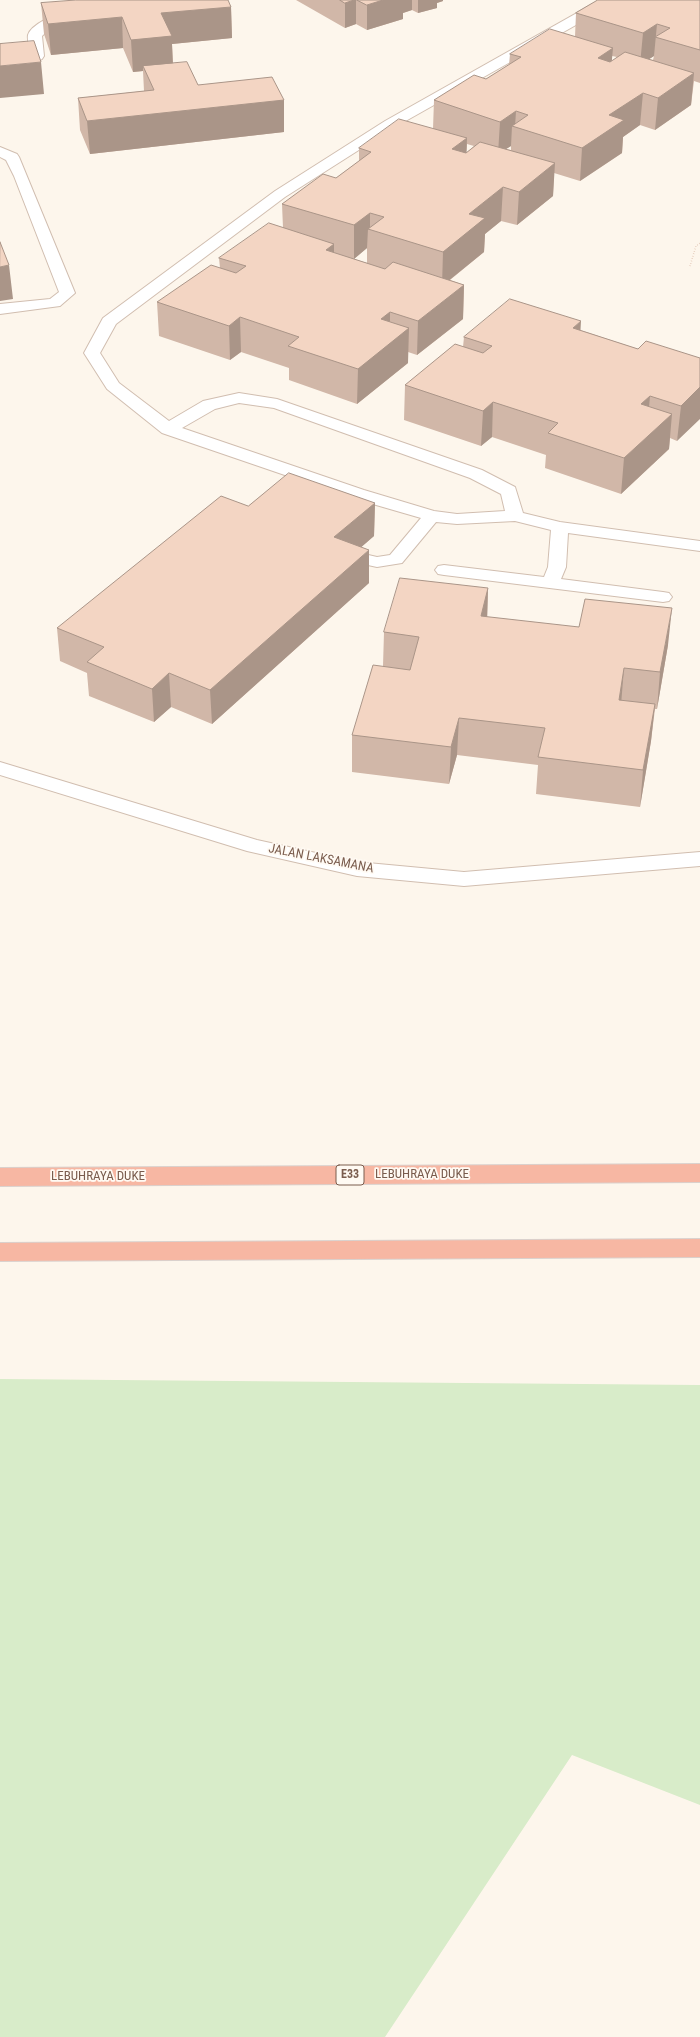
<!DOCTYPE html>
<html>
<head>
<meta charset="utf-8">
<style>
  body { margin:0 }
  canvas { display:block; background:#fdf6ec }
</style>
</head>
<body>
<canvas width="700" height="2037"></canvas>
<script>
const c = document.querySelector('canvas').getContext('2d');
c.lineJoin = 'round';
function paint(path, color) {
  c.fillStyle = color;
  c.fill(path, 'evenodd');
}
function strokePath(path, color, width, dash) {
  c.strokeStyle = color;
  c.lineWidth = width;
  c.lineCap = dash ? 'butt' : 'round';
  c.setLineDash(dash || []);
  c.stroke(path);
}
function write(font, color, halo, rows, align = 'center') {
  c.font = font + ' "Roboto Condensed",sans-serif';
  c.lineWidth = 3.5;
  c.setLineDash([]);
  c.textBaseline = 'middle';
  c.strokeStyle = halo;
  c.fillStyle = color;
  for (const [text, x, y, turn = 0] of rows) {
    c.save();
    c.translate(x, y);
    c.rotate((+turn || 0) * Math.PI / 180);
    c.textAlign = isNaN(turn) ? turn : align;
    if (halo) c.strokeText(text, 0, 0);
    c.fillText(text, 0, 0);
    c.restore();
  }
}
const green = new Path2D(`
  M0,1379L700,1385V1805L572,1755L385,2037H0Z`);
const path = new Path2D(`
  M690,266L696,246L700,243`);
const minor = new Path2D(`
  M600,0H617L615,3L395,127L285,197L116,324L100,353L119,383L169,421L203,401L239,393L277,399L482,470L515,487L523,513L560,522L700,541V551L568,533L566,567L561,579L663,592L669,593L672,597L669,601L663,602L444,575L438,574L435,570L438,566L444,565L544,577L548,567L551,530L515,521L457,524L436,522L402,563L377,567L345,560L342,556L345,552L351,551L377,557L390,555L421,518L352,498L162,433L107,389L84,353L103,318L275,191L385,121ZM239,403L274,408L470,478L501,494L505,511L457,514L434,511L364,490L182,428L215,409Z
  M68,10L73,11L75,14L73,17L54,25L42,36L44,56L42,59L23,71L0,74V66L14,64L30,54C30,49 27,40 28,35C31,24 58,13 68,10Z
  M0,147L17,154L19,157L75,293L60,306L0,314V304L50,299L59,292L14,176L6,160L0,157Z
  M0,762L257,840L357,862L464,872L700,852V866L464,886L357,876L247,851L0,775Z`);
const highway = new Path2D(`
  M700,1164V1182L0,1186V1168Z
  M700,1239V1257L0,1261V1243Z`);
const wall = new Path2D(`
  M296,0H443V1L437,3V8L418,13L412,10L403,13V19L367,30L356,24L345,28Z
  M700,0V83L694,81L691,105L655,130L640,125L623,137L622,153L580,181L554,173L553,196L517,225L501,221L485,234L484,252L450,280L464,285L463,319L417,355L408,352V363L357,404L289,380V368L241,352L230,360L159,336L157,302L220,268L219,258L283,228L282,204L336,178L359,161V148L433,129L434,100L486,79L509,65L510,54L575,37L576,13ZM612,56L617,57L612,61ZM654,56L653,60L649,59ZM467,144L474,146L466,153ZM511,146V150L506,149ZM367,248V263L354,259Z
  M41,3L231,7L232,38L172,44L173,63L198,85L284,100V132L90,154L80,130L78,98L144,91L143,71L133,72L123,48L51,55L44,34Z
  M580,330L638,349L700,358L677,441L670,438L669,449L621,494L545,468L546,455L492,437L481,446L404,420L405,385L463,347L464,337Z
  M375,503L374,536L361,547L369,583L212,724L171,707L154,722L89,696L87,673L60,661L57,628L248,506Z
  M488,588L487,617L668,645L657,709H655L651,741L640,807L536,794L538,765L457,755L449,784L352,772V735L383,666L384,632Z`);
const shadedWall = new Path2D(`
  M354,0H356V24L345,28V3Z
  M383,0H412V10L403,13V19L367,30V5Z
  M418,0H443V1L437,3V8L418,13Z
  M231,7L232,38L172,44L173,68L143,66V71L133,72L131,40L161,13Z
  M122,17L123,48L51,55L48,24Z
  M657,24L654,56L640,65L643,33Z
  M613,48L610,80L598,58Z
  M41,62L44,94L0,98V66Z
  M694,73L691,105L655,130L658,98Z
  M643,93L640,125L623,137L622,153L580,181L582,148L609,115Z
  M284,100V132L90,154L87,121Z
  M516,111L515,127L512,126L511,146L498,154L500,122Z
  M467,138L466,171L452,149Z
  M555,163L553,196L517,225L519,192Z
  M503,187L501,221L485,234L484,252L442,286L443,252L469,214Z
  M370,213V230L368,229L367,248L354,259V225Z
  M334,244V278L326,250Z
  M9,265L13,299L0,301V267Z
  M464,285L463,319L417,355L418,321Z
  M390,312V343L409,328L408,363L357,404L358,369L381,319Z
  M240,317L241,352L230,360L229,326Z
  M581,321L579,356L573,328Z
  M700,387V419L677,441L681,406Z
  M650,396L647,431L641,404Z
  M493,402L492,437L481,446L483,411Z
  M672,414L669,449L621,494L624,458Z
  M375,503L374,536L334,571V537Z
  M369,550V583L212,724L210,690Z
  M488,588L487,624L481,616Z
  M672,608L668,645L657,709L660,672Z
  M624,668L621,705L619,700Z
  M169,673L171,707L154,722L152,689Z
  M655,704L651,741L640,807L643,770Z
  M459,718L457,755L449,784L451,747Z`);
const building = new Path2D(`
  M76,0H228L231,7L161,13L172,36L131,40L122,17L48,24L41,3Z
  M340,0H354L345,3Z
  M357,0H383L367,5Z
  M598,0H700V50L655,37L670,28L657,24L643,33L576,13Z
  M550,29L613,48L598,58L610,62L625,52L694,73L658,98L643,93L609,115L624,120L582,148L512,126L528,115L516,111L500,122L434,100L474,75L486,79L521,57L510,54Z
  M34,41L41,62L0,66V44Z
  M187,62L198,85L272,77L284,100L87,121L78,98L154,90L143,66Z
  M399,119L467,138L452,149L466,153L480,142L555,163L519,192L503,187L469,214L485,218L443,252L368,229L384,217L370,213L354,225L282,204L323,174L336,178L371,152L359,148Z
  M269,223L334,244L326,250L385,269L393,262L464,285L418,321L390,312L381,319L409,328L358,369L288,346L299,337L240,317L229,326L157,302L211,265L236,273L246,266L219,258Z
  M0,242L9,265L0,267Z
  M510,299L581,321L573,328L638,349L646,341L700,358V387L681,406L650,396L641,404L672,414L624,458L548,433L558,423L493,402L483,411L405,385L455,344L483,353L492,346L464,337Z
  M289,473L375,503L334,537L369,550L210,690L169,673L152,689L87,662L104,647L57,628L221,496L248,506Z
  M400,578L488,588L481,616L579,627L585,599L672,608L660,672L624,668L619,700L655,704L643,770L538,757L545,728L459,718L451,747L352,735L373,665L410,670L419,637L384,632Z`);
const shields = [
  [350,1175,28]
];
const shieldNames = [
  ["E33",350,1175]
];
const streetNames = [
  ["JALAN LAKSAMANA",321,859,11],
  ["LEBUHRAYA DUKE",422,1175],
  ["LEBUHRAYA DUKE",98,1177]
];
paint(green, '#d8ecc9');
strokePath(minor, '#d1beb0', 2);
strokePath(highway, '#dad1cd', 2);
strokePath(path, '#d9b8a5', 1.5, [0.5, 2]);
paint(minor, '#fff');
paint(highway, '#f7b7a3');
paint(wall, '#d1b7a8');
paint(shadedWall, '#aa9588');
paint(building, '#f3d5c3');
strokePath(building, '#aa9588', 1);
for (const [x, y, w] of shields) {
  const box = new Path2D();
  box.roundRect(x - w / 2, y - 10, w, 20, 3);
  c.fillStyle = '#fffaf3';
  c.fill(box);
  strokePath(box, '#7a5c4d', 1);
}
write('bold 12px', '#7a5c4d', null, shieldNames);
write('13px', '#7a5c4d', '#fffaf3', streetNames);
</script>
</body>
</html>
